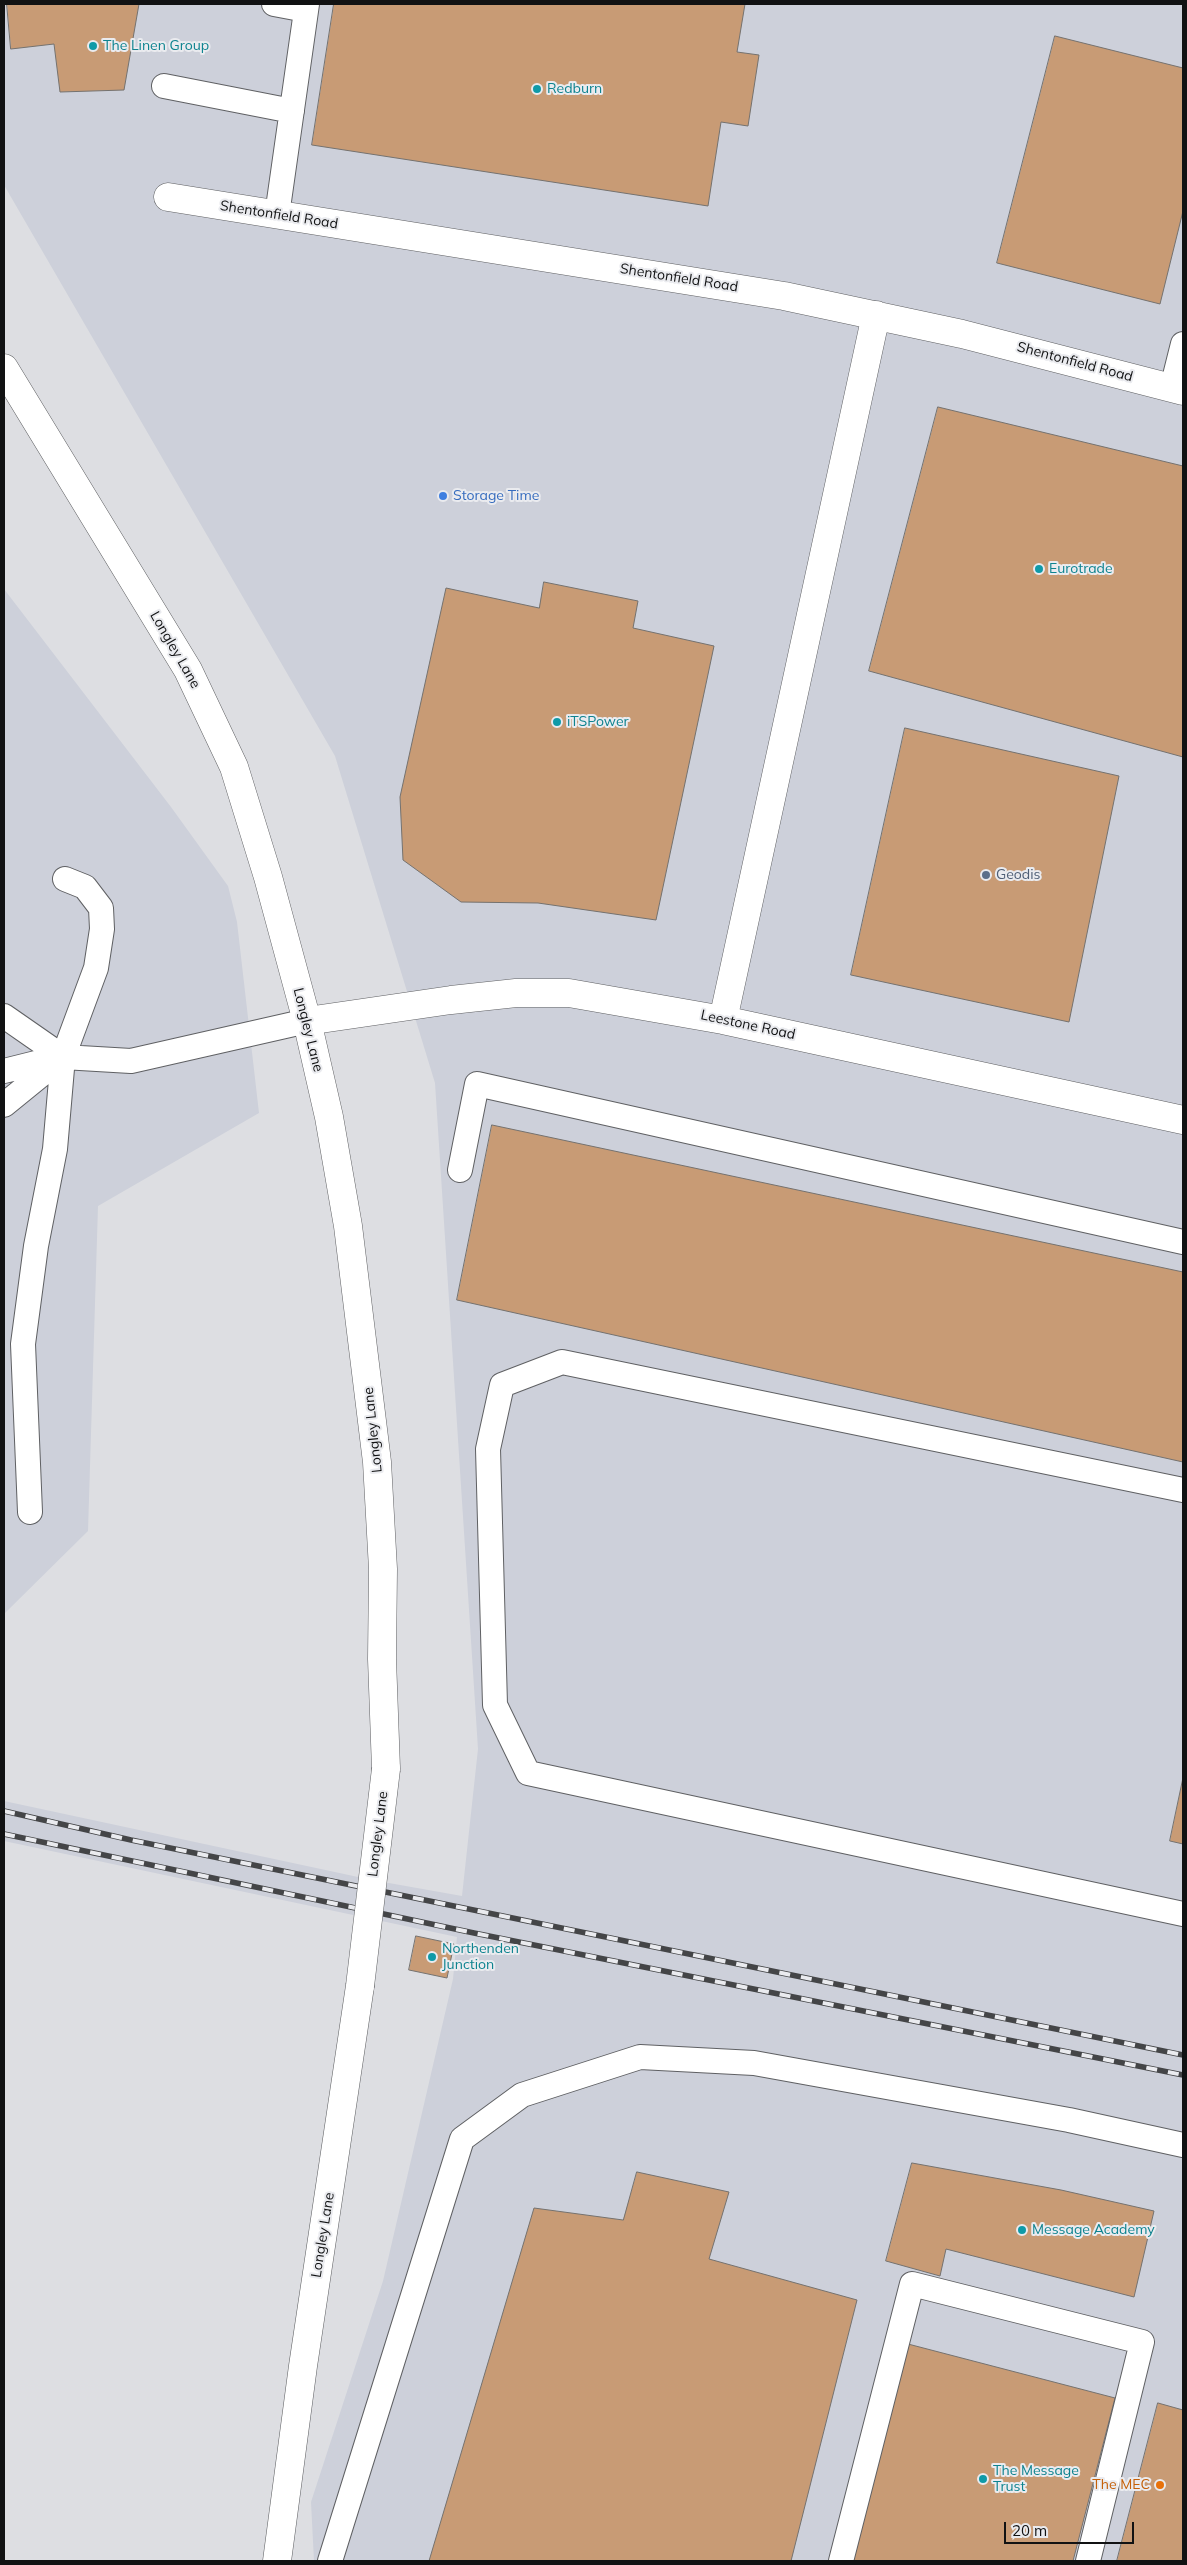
<!DOCTYPE html>
<html>
<head>
<meta charset="utf-8">
<style>
  body { margin:0 }
  #map { position:relative; width:1187px; height:2565px; overflow:hidden; background:#dddee2; font-family:Mulish,sans-serif }
  canvas { display:block }
  .frame { position:absolute; inset:0; border:5px solid #111213; pointer-events:none }
  .scale { position:absolute; left:1004px; top:2522px; width:130px; height:22px; box-sizing:border-box; border:2px solid #111213; border-top:0; padding-left:6px; font-size:15px; line-height:18px; white-space:nowrap; color:#111213; -webkit-text-stroke:4px #eaebef; paint-order:stroke }
</style>
</head>
<body>
<div id="map">
<canvas width="1187" height="2565"></canvas>
<div class="frame"></div>
<div class="scale">20 m</div>
</div>
<script>
const c = document.querySelector('canvas').getContext('2d');
c.lineJoin = 'round';
function paint(path, color) {
  c.fillStyle = color;
  c.fill(path, 'evenodd');
}
function strokePath(path, color, width, dash) {
  c.strokeStyle = color;
  c.lineWidth = width;
  c.lineCap = dash ? 'butt' : 'round';
  c.setLineDash(dash || []);
  c.stroke(path);
}
function write(font, color, halo, rows, align = 'center') {
  c.font = font + ' Mulish,sans-serif';
  c.lineWidth = 4;
  c.setLineDash([]);
  c.textBaseline = 'middle';
  c.strokeStyle = halo;
  c.fillStyle = color;
  for (const [text, x, y, turn = 0] of rows) {
    c.save();
    c.translate(x, y);
    c.rotate((+turn || 0) * Math.PI / 180);
    c.textAlign = isNaN(turn) ? turn : align;
    if (halo) c.strokeText(text, 0, 0);
    c.fillText(text, 0, 0);
    c.restore();
  }
}
const built = new Path2D(`
  M4,4H1183V2561H314L311,2502L383,2281L453,1979L457,1937L4,1841V1801L372,1880L462,1896L478,1749L435,1083L335,756L4,185Z
  M4,589L171,807L228,886L237,922L259,1113L98,1206L88,1531L4,1614Z`);
const building = new Path2D(`
  M7,4H139L124,90L60,92L54,44L11,49Z
  M334,4H745L737,52L759,55L748,126L721,122L708,206L312,145Z
  M1055,36L1183,68V211L1160,304L997,263Z
  M938,407L1183,466V757L869,671Z
  M544,582L638,601L633,628L714,646L656,920L538,903L461,902L403,860L400,797L446,588L539,608Z
  M905,728L1119,776L1069,1022L851,975Z
  M492,1125L1183,1272V1462L457,1300Z
  M1183,1778V1844L1170,1841Z
  M416,1936L454,1944L447,1978L409,1970Z
  M912,2163L1061,2190L1154,2211L1134,2297L946,2249L940,2276L886,2261Z
  M637,2172L729,2192L709,2259L857,2300L791,2561H429L534,2208L623,2220Z
  M908,2344L1115,2398L1073,2561H851Z
  M1158,2403L1183,2410V2561H1117Z`);
const service = new Path2D(`
  M274,4L306,10
  M164,86L292,111
  M277,215L307,4
  M1172,388L1183,344
  M4,1016L63,1057L131,1061L307,1021
  M4,1071L56,1058
  M4,1105L63,1057
  M460,1170L477,1084L1183,1242
  M1183,1490L562,1362L502,1385L488,1449L495,1705L528,1773L1183,1914
  M30,1512L23,1344L36,1246L55,1149L63,1057L96,968L102,929L101,908L85,887L65,879
  M330,2561L462,2139L522,2095L640,2057L754,2063L1069,2120L1183,2145
  M841,2561L912,2284L1142,2342L1088,2561`);
const minor = new Path2D(`
  M168,197L784,296L962,334L1183,391
  M723,1020L876,315
  M307,1021L451,1000L516,993H569L723,1020L1183,1120`);
const secondary = new Path2D(`
  M4,368L188,670L234,767L268,877L307,1021L329,1117L348,1226L377,1462L383,1569L382,1659L386,1769
  M277,2561L303,2366L360,1986`);
const rail = new Path2D(`
  M4,1811L131,1840L1183,2055
  M4,1834L474,1933L1183,2075`);
const secondaryBridge = new Path2D(`
  M360,1986L386,1769`);
const markers = [
  [93,46,5,"#0f9aa8"],
  [537,89,5,"#0f9aa8"],
  [443,496,5,"#3f7fe0"],
  [1039,569,5,"#0f9aa8"],
  [557,722,5,"#0f9aa8"],
  [986,875,5,"#5c6f8a"],
  [432,1957,5,"#0f9aa8"],
  [1022,2230,5,"#0f9aa8"],
  [983,2479,5,"#0f9aa8"],
  [1160,2485,5,"#e8710a"]
];
const cultureNames = [
  ["The Linen Group",103,46],
  ["Redburn",547,89],
  ["Eurotrade",1049,569],
  ["iTSPower",567,722],
  ["Northenden",442,1949],
  ["Junction",442,1965],
  ["Message Academy",1032,2230],
  ["The Message",993,2471],
  ["Trust",993,2487]
];
const streetNames = [
  ["Shentonfield Road",279,215,9],
  ["Shentonfield Road",679,278,9],
  ["Shentonfield Road",1075,362,15],
  ["Longley Lane",175,650,60],
  ["Leestone Road",748,1025,12],
  ["Longley Lane",308,1030,76],
  ["Longley Lane",373,1430,-96],
  ["Longley Lane",378,1834,-83],
  ["Longley Lane",323,2235,-81]
];
const shopNames = [
  ["Storage Time",453,496]
];
const serviceNames = [
  ["Geodis",996,875]
];
const foodNames = [
  ["The MEC",1150,2485]
];
paint(built, '#cdd0da');
paint(building, '#c89b75');
strokePath(building, '#75726f', 1);
strokePath(service, '#5f6063', 26);
strokePath(minor, '#5f6063', 29);
strokePath(secondary, '#5f6063', 29);
strokePath(service, '#fff', 24);
strokePath(minor, '#fff', 28);
strokePath(secondary, '#fff', 28);
strokePath(rail, '#444547', 5.5);
strokePath(rail, '#eaebef', 4, [11]);
strokePath(secondaryBridge, '#5f6063', 29, []);
strokePath(secondaryBridge, '#fff', 28);
for (const [x, y, r, color] of markers) {
  const dot = new Path2D();
  dot.arc(x, y, r, 0, 2 * Math.PI);
  c.fillStyle = color;
  c.fill(dot);
  strokePath(dot, '#eaebef', 2);
}
write('14px', '#0d838f', '#eaebef', cultureNames, 'left');
write('14px', '#111213', '#eaebef', streetNames);
write('14px', '#366cbe', '#eaebef', shopNames, 'left');
write('14px', '#4e5e75', '#eaebef', serviceNames, 'left');
write('14px', '#c56008', '#eaebef', foodNames, 'right');
</script>
</body>
</html>
